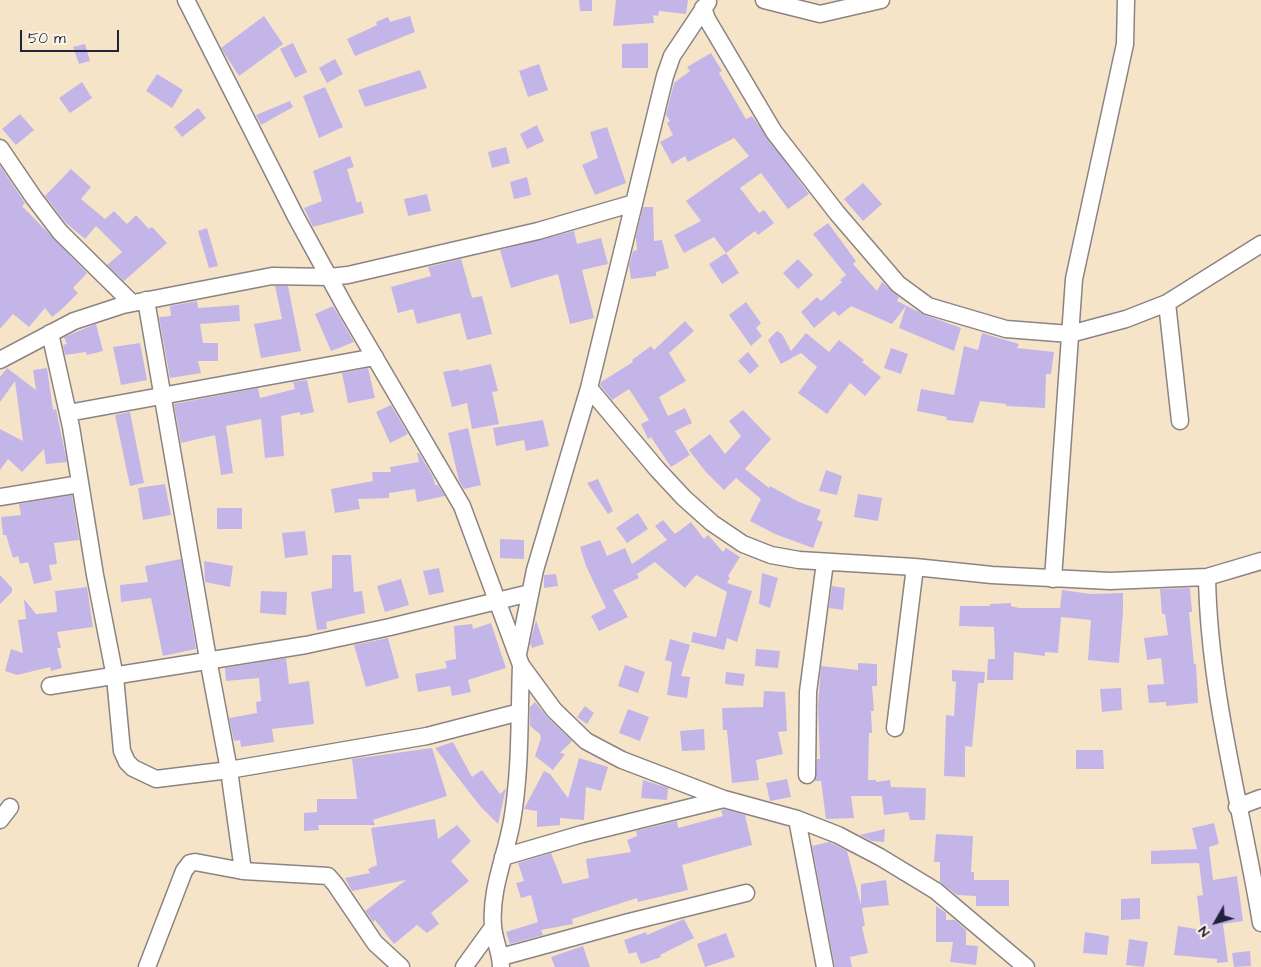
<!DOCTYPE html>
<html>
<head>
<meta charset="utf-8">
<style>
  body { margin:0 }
  #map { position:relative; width:1261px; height:967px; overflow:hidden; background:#f6e4c9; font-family:"Architects Daughter",sans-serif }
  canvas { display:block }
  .north { position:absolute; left:1191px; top:897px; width:50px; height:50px; -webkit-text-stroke:4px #fcf5e5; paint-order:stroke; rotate:232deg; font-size:14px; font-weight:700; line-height:20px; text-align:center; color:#22223b }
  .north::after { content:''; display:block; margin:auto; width:18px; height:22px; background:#22223b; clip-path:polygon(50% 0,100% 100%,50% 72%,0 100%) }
  .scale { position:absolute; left:20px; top:30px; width:99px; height:22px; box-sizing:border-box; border:2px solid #22223b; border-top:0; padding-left:6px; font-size:15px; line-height:18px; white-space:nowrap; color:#22223b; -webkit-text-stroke:4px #fcf5e5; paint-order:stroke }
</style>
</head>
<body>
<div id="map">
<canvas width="1261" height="967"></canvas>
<div class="north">N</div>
<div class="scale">50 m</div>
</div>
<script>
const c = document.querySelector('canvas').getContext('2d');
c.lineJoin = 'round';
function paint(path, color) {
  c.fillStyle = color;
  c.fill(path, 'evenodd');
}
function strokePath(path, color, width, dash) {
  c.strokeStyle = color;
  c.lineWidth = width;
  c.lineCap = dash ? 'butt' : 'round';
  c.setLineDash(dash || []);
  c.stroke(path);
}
const building = new Path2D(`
  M579,0H592V11H580Z
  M616,0H688L686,14L659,11L658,16L653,15L654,23L613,26Z
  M264,16L283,44L239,76L221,48Z
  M410,16L415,32L355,56L347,39L377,25L376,22L388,17L390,22Z
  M293,43L307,72L295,78L280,49Z
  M648,43V68H622V44Z
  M85,44L90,61L79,64L73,47Z
  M711,53L722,71L719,73L746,119L752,116L809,194L788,209L761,173L740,188L759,213L764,210L774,223L758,235L755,231L726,253L714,237L684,253L674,235L701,221L686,201L749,156L734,138L688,162L685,156L672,164L660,142L673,135L667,123L670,121L666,115L674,83L690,71L687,67Z
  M335,59L343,74L327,83L319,68Z
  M539,64L548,90L528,97L519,71Z
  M420,70L427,88L365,107L358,90Z
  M157,74L183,90L172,108L146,91Z
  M82,82L92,98L70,113L59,98Z
  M325,87L343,127L319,138L303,96Z
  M290,101L293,107L261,125L256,115Z
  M198,108L206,118L182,137L174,127Z
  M20,114L34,130L16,145L2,129Z
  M537,125L544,141L527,149L520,134Z
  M607,127L626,183L595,195L582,165L598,158L590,132Z
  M506,147L510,163L492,168L488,152Z
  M350,156L354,167L347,169L357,203L361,201L364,213L313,227L304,208L322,201L313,171Z
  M0,166L25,203L22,206L87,273L73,288L78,293L62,309L52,317L45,308L29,327L13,314L0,329Z
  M71,169L91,187L81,199L105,219L114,211L127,224L136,215L149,229L152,227L167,243L124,281L107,265L122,252L96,226L85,239L66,223L45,196Z
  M527,177L531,195L514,199L510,182Z
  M863,183L882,204L863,221L844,199Z
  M427,194L431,211L408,216L404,199Z
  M643,207H653L654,241L662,240L669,268L656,272V276L631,279L629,266L633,251L637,250L636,237Z
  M828,223L856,261L853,264L877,291L882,282L899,297L897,301L925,315L961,328L954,351L899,328L906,306L892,324L851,306L839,316L834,311L814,328L801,312L817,297L821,301L842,282L840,280L846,275L813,234Z
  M207,228L218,266L209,268L198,231Z
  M574,231L577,244L601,238L608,264L582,270L594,318L570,324L558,274L511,288L500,250Z
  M726,253L739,273L722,284L709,264Z
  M461,259L472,298L482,296L492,334L467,340L460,313L417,324L413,309L398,313L391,287L431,276L428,267Z
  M798,259L813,275L798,289L783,273Z
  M275,286H288L301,351L261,358L254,324L282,319Z
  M197,301L198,308L239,305L240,321L200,324L203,343H218V361H198L201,373L170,378L159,317L171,316L170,306Z
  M746,302L761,323L756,328L762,336L751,346L729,315Z
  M333,306L354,342L331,351L315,314Z
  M685,321L694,331L669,353L686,381L659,397L668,416L685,408L692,423L675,431L690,455L671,467L651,437L648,439L641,424L649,420L629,389L612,400L600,385L601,382L633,362L632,360L651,346L654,350Z
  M96,324L103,351L87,355L86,352L65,355L63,345L67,344L64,337Z
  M777,331L782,334L791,351L806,333L829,352L839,340L864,360L862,362L881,377L865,396L850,383L827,414L798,393L817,367L801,353L781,364L768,340Z
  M982,333L1019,344L1017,348L1054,352L1051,374H1046L1045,408L1006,406V404L980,401L973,423L946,420L947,417L917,411L921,389L954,395L964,346L978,350Z
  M140,343L147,380L121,385L113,347Z
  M891,348L908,354L901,374L884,368Z
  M748,352L759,366L750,374L738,361Z
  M491,364L498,391L492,392L499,424L472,429L467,403L452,407L443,372L459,369V371Z
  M7,368L36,390L33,370L47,368L53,410L56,409L67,462L46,464L44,449L22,472L8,459L0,470V429L23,441L15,381L0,402V377Z
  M368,368L375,398L348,403L342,373Z
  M307,380L314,412L300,415V412L281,416L284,456L265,458L261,419L226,426L233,473L221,475L215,435L181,443L174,404L258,388L260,398L295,389L293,382Z
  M391,405L408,434L390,443L376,412Z
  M743,410L771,439L745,469L769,488L770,486L799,502L821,510L817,520L823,522L813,548L775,534L750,521L761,499L736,478L724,490L705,471L689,450L710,434L725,454L741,436L729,421Z
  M130,412L144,483L130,486L115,415Z
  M543,420L549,446L526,451L524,440L496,446L493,428Z
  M468,428L481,485L464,489L459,481L448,433Z
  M417,453H419L433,477L435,485H438L445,496L417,502L415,489L389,493V498L358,499L360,509L335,513L331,489L373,481L372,472H391L390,467L419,462Z
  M826,470L842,476L837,495L819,491Z
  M598,479L613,511L608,514L587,483Z
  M165,484L171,515L143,520L138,488Z
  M858,494L882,498L878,521L854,517Z
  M72,495L79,540L54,543L57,564L49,565L52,580L34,584L28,562L20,564L18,556L13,558L6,535H3L1,517L21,515L19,504Z
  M217,508H242V529H217Z
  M638,513L648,529L627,543L616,528Z
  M663,520L675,534L691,522L704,539L708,535L723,552L726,548L740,557L728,576L730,578L727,583L752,591L737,642L727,638L724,650L691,642L693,632L716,637L727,592L696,575L685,588L655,562L637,574L639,578L613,590L628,617L599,631L591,616L606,608L586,566L580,547L600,540L607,556L625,548L632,564L667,540L655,526Z
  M305,531L308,555L285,558L282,533Z
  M500,539L524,540V559L500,558Z
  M332,555H351L354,592L362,591L365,613L326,622L327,629L317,630L311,592L332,588Z
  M181,559L196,649L163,656L151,598L121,602L120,585L148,582L145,566Z
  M204,561L233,566L230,587L205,582Z
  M439,568L444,592L429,595L423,571Z
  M762,573L778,578L770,608L759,604Z
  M556,574L558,586L544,588V575Z
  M0,575L12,588V592L0,604Z
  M401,579L409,605L385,612L377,586Z
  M832,586L845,588L843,610L829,608Z
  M87,587L93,627L57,632L61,648H57L62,668L51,671L50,667L17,675L5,671L11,649L23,653L18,620L26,619L24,599L36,614L57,612L55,591Z
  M1190,588L1192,612H1189L1194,664H1196L1198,703L1166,706V702L1149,703L1147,685L1164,684L1161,658L1147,660L1144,638L1168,635L1165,614H1162L1160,589Z
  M1062,590L1091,594L1123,593V612L1119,663L1088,660L1091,620L1061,617L1058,653L1045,652V656L1014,652L1013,680H987L988,659H995L994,627L959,626L960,606H990V604L1011,603V606L1019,608H1060Z
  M261,591L287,592L286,615L260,613Z
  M536,620L544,644L532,648L530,643Z
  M491,623L506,668L468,680L471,692L452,696L450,686L418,692L415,674L447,668L445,661L456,659L454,626L472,624L473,629Z
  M388,638L399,678L366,687L354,645Z
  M670,639L690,645L681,676L690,677L687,698L667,695L672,662L665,660Z
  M756,649L780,651L778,668L755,666Z
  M286,658L289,684L309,681L314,724L272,729L274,742L241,747L240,740L234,741L229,718L257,713L256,702L261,701L259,678L226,681L225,668Z
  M858,663L877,664V686H872L874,711H871L872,733H869L868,780H876V782L890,780L891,787L926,788L925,820H910L908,812L884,815L882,796H851L854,818L826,819L821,781H815L817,759H820L818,705L821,666L858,670Z
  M625,665L645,672L638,693L618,686Z
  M952,670L985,672L984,683H978L972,747L965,746V777L944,776L946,715L954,716L956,682L952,681Z
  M726,672L745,674L743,686L725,684Z
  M1121,688L1122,710L1102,712L1100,689Z
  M764,691L785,692L787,731L778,732L783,754L756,760L759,780L732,783L727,730H723L722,708L763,707Z
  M535,702L547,717L572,741L560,753L565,754L553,770L535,756L541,738L540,734L530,726V707Z
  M585,706L594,713L587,724L577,717Z
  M628,709L649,717L640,741L619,733Z
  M704,729L705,750L682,751L680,731Z
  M453,742L472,777L482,770L500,794L506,788L498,824L480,806L435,748Z
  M432,748L447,796L373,820L375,825H318L319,830L304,831V813L317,812V799H357L352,759Z
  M1076,750H1103L1104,769H1076Z
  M579,758L608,767L601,791L586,787L584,820L560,818V825L537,827V811L524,809L544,771L550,774L568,798Z
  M787,779L791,797L770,801L766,783Z
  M643,780L668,788L667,800L641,798Z
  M724,809L745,815L752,845L682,865L688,890L638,902L637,898L572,919L573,924L541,930L543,935L510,944L506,932L538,922L531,895L521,898L516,883L524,881L518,863L551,853L563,884L589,878L586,859L631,852L627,840L637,836L636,831L677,821L678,828L723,816L721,811Z
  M435,819L438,839L457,825L471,841L451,861L469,881L431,913L439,924L427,933L417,925L394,944L375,920L373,922L365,911L406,880L352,891L345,878L370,873L368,869L377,865L371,828Z
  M1214,823L1219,844L1209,847L1213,880L1237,876L1243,921L1223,924L1228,962L1217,963V959L1174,955L1178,926L1201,930L1197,896L1203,895L1199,863L1151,864V851L1197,849L1192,828Z
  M885,829L884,842L872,841L860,835Z
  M936,834L973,836L971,872H974V880H1009V906H976V896L957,895L940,882V862H934Z
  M829,842L847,851L861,905V884L886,880L889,905L862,908L865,926L862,927L868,953L850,957L852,967H835L812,846Z
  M1140,898V919L1121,920V899Z
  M936,906L946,913V920H955L966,930V945L978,946L976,965L950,962L953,942H936Z
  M684,919L694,938L660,955L661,957L641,964L636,952L629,954L624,940L646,932L647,935Z
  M1085,932L1109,936L1107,955L1083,953Z
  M726,933L735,957L705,967L697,944Z
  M1129,939L1148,942L1144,967L1126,965Z
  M583,946L590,967H555L551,957Z
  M1250,951L1251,966L1234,967L1232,953Z`);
const minor = new Path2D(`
  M186,0L296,217L347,310L462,506L521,665L554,710L586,741L622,760L724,799L797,819L838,835L880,857L936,891L1026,967
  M764,0L820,14L881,0
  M703,8L707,19L774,132L837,213L898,284L928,306L1006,329L1070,334L1126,319L1167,303L1261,244
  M0,148L34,198L60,232L132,303
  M146,300L208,659L229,770L243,871
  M1167,303L1180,421
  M50,333L71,427L95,575L115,677L122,751L127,762L133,768L156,779L229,770L427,736L520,712
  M0,360L74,321L123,305L272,276L329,277L348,275L538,231L634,203
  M589,388L657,469L684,498L712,523L743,544L771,555L799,560L915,567L992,575L1110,581L1207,577L1261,561
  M68,413L375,357
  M0,497L80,484
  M1207,577C1209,694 1242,808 1261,923
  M1053,579L1074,279L1125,44L1126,0
  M518,654L535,570L589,388L665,76L672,56L708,2
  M50,686L306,645L390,627L530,593
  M895,728L915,567
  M807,775L808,692L825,562
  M1237,807L1261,798
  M797,819L825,967
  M0,820L10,807
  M503,857L582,834L724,799
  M501,957L629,922L746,893
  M147,967L184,871L190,863L195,862L243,871L328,876L335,884L375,943L401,967
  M464,967L493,927
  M501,967C501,953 494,940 493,926C490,889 506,856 512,821C521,769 519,717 521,665`);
paint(building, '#c4b5e9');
strokePath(minor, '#8c8382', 19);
strokePath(minor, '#fff', 16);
</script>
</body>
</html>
